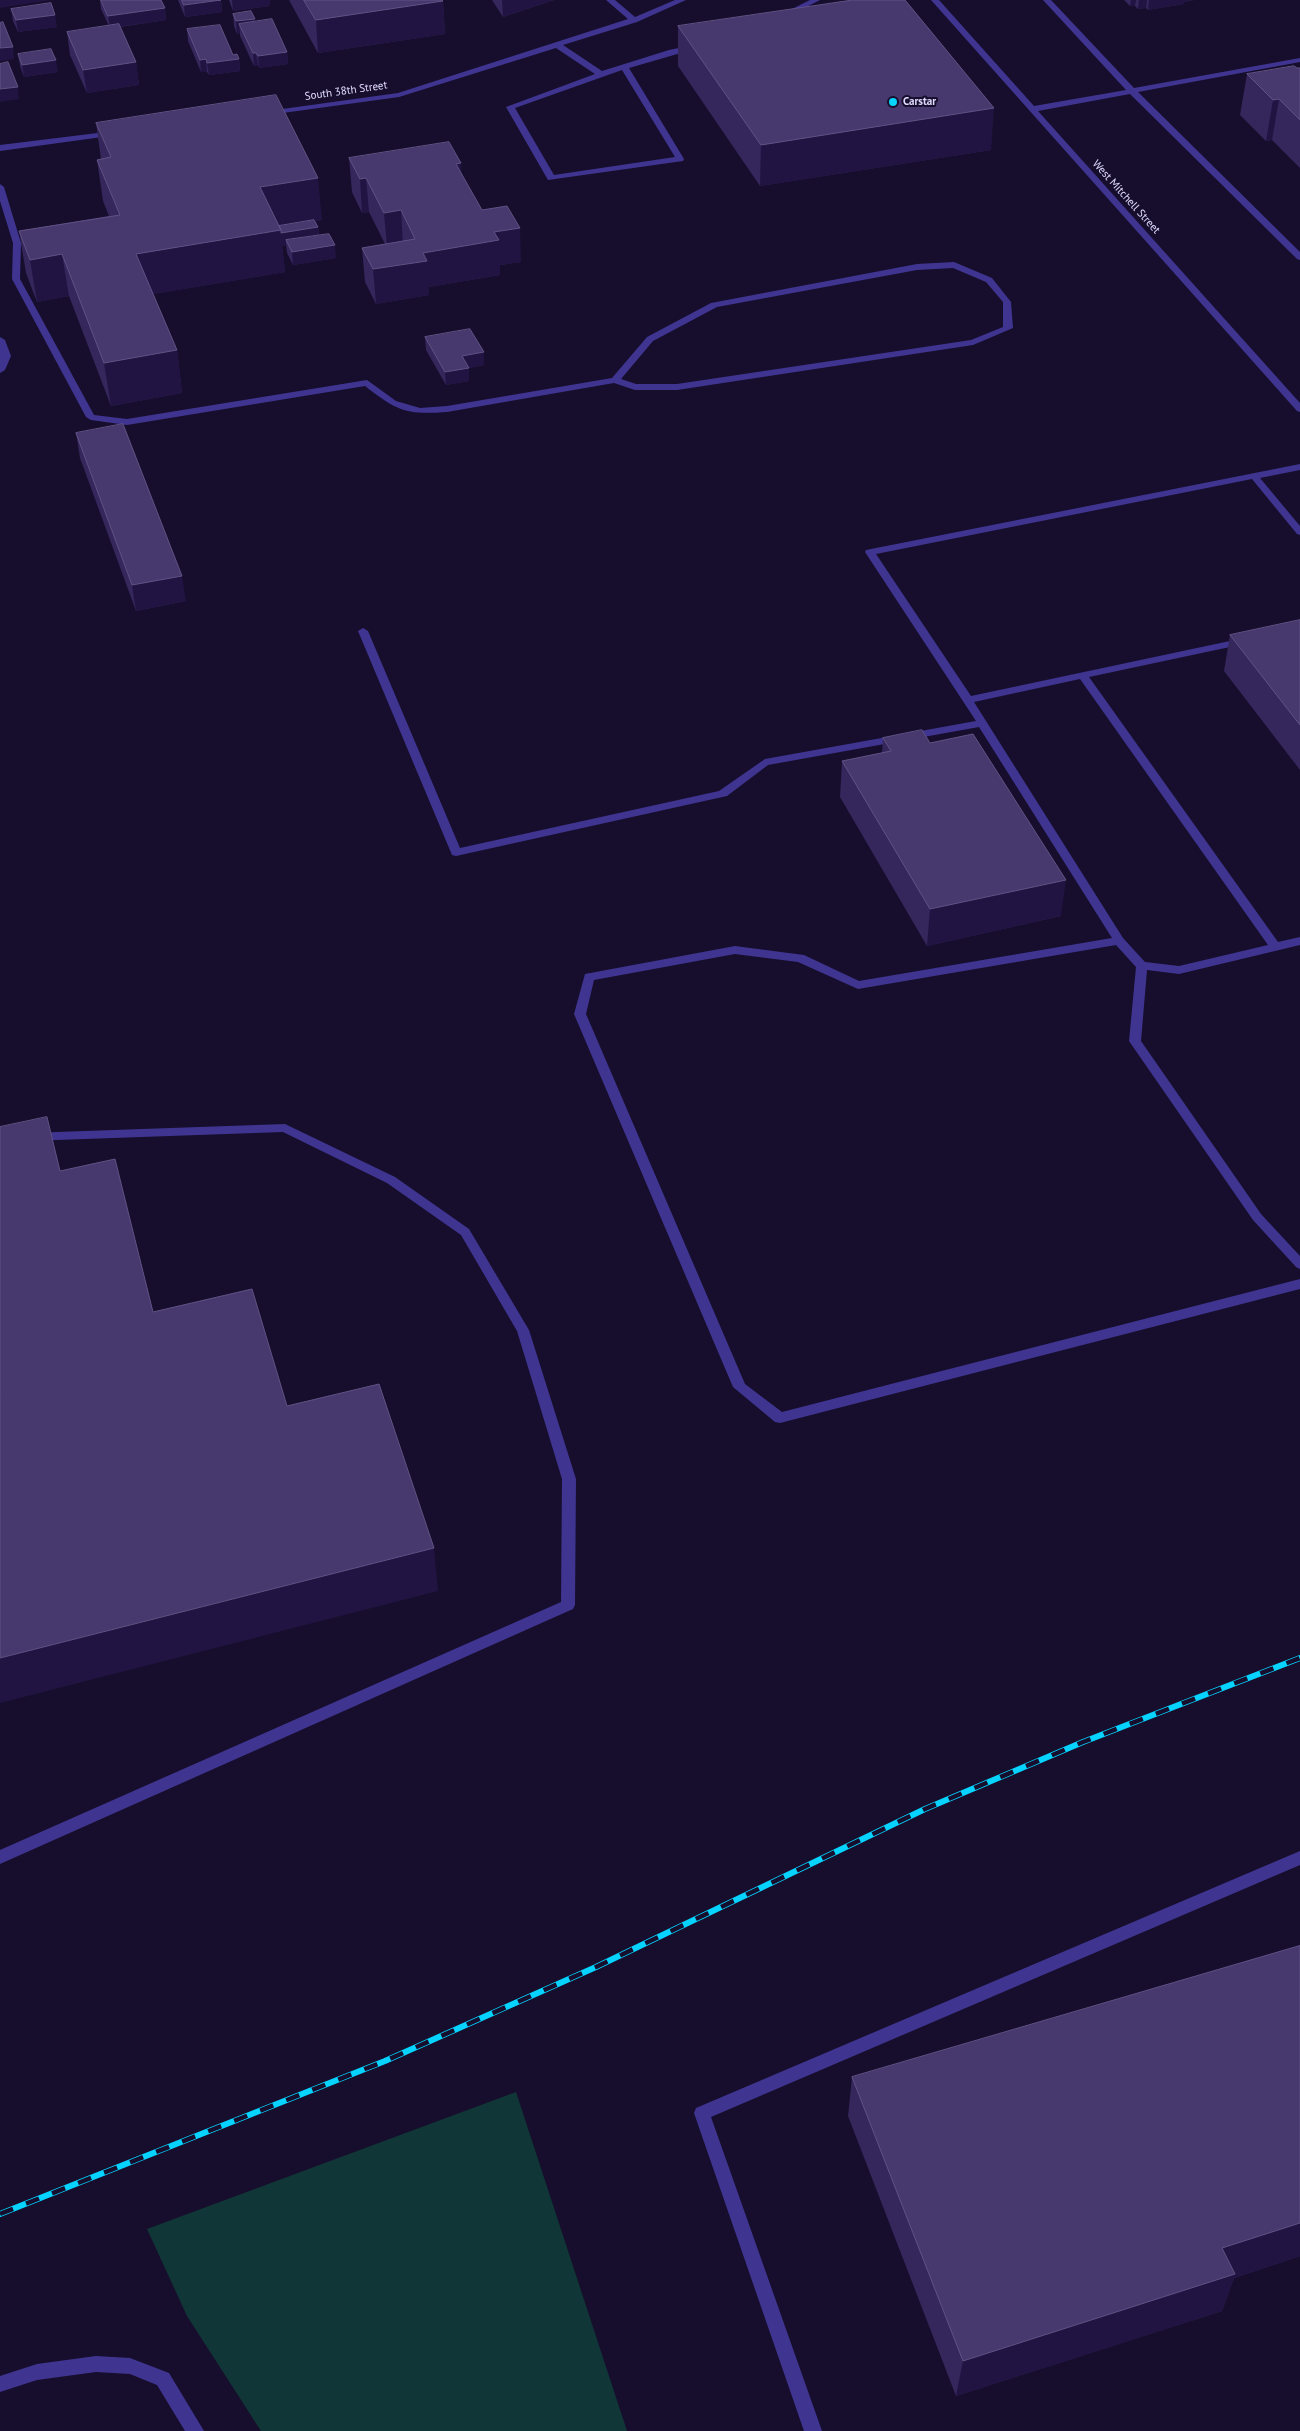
<!DOCTYPE html>
<html>
<head>
<meta charset="utf-8">
<style>
  body { margin:0 }
  canvas { display:block; background:#160e2c }
</style>
</head>
<body>
<canvas width="1300" height="2431"></canvas>
<script>
const c = document.querySelector('canvas').getContext('2d');
c.lineJoin = 'round';
function paint(path, color) {
  c.fillStyle = color;
  c.fill(path, 'evenodd');
}
function strokePath(path, color, width, dash) {
  c.strokeStyle = color;
  c.lineWidth = width;
  c.lineCap = dash ? 'butt' : 'round';
  c.setLineDash(dash || []);
  c.stroke(path);
}
function write(font, color, halo, rows, align = 'center') {
  c.font = font + ' "PT Sans",sans-serif';
  c.lineWidth = 4;
  c.setLineDash([]);
  c.textBaseline = 'middle';
  c.strokeStyle = halo;
  c.fillStyle = color;
  for (const [text, x, y, turn = 0] of rows) {
    c.save();
    c.translate(x, y);
    c.rotate((+turn || 0) * Math.PI / 180);
    c.textAlign = isNaN(turn) ? turn : align;
    if (halo) c.strokeText(text, 0, 0);
    c.fillText(text, 0, 0);
    c.restore();
  }
}
const green = new Path2D(`
  M516,2092L627,2431H261L187,2316L147,2229Z`);
const minor = new Path2D(`
  M606,0H615L635,17L675,0H686L637,22L563,45L602,71L669,50L698,44V48L629,68L684,159L683,161L548,180L506,107L595,74L556,48L399,97L268,115L264,113L268,111L398,93L628,19ZM622,70L675,157L554,175L515,108Z
  M810,0H820L787,17L780,15Z
  M931,0H939L1034,106L1126,90L1043,0H1051L1134,88L1300,58V62L1138,92L1300,252V260L1297,259L1130,94L1038,111L1300,403V412L1297,411Z
  M114,131H117V135L0,151V145Z
  M0,184L4,187L21,243L20,279L94,415L127,419L367,380L396,401L420,408L447,406L612,378L647,337L711,303L917,264L954,262L992,278L1011,302L1013,328L973,345L677,390H635L614,383L447,412C406,415 397,411 365,386L127,425L91,420L86,417L12,279L13,243L0,201ZM953,268L986,282L1003,302V327L971,340L677,384H636L621,379L653,341L717,307L917,270Z
  M0,337L5,340L11,356L5,370L0,373Z
  M1300,464V470L1260,478L1300,526V535L1297,534L1252,479L876,554L971,696L1244,638L1249,641L1244,644L1089,677L1278,942L1300,937V945L1179,974L1147,970L1141,1041L1261,1214L1300,1256V1269L1296,1267L1253,1220L1129,1041L1136,967L1116,945L858,989L798,962L735,954L594,980L586,1014L745,1384L782,1412L1300,1279V1289L780,1423L775,1422L733,1387L574,1014L585,974L735,946L804,955L859,981L1112,938L979,727L768,765L727,796L456,856L452,855L358,631L363,628L368,631L460,848L719,791L765,759L976,721L865,552L866,550ZM1080,679L1268,945L1179,966L1145,962L1123,938L974,702Z
  M285,1124L395,1177L469,1229L529,1330L576,1479L575,1605L573,1609L0,1864V1850L561,1602L562,1479L517,1331L461,1235L387,1183L283,1132L0,1142V1134Z
  M1300,1851V1865L711,2117L822,2431H804L694,2113L696,2108Z
  M96,2356L130,2358L169,2373L204,2431H185L157,2385L130,2374L96,2372L37,2380L0,2392V2376L37,2364Z`);
const rail = new Path2D(`
  M0,2214L385,2061L596,1967L925,1809L1083,1742L1300,1658`);
const wall = new Path2D(`
  M100,0H161L165,8L166,20L120,27L136,62L139,85L87,93L70,55L67,32L109,26L101,9Z
  M178,0H221L222,12L185,17Z
  M229,0H270V6L233,11Z
  M289,0H442L443,1L445,34L318,53Z
  M492,0H554L503,17Z
  M1124,0H1194L1184,2V4L1148,10L1146,8L1138,9L1135,6H1130Z
  M11,9L57,27L18,32L13,21Z
  M233,14L255,22L287,52L288,64L259,68L258,65L254,66L240,36V33L237,34L234,26Z
  M678,26L991,150L760,186L678,66Z
  M187,29L239,59L240,71L209,75L207,72H201L188,41Z
  M18,54L58,72L24,77L20,66Z
  M1297,68H1300V168L1272,140L1266,141L1240,115L1247,74Z
  M96,123L322,220L315,221L318,227L319,235L336,258L293,265L287,253L286,245L282,246L285,272L153,294L177,350L182,393L111,406L69,296L37,302L26,273L19,231L109,216L103,201L97,160L101,159Z
  M349,158L461,163V174L482,210L521,262L500,265V275L429,287V295L376,304L365,282L362,248L385,244L369,212L362,213L352,192Z
  M425,337L484,352V365L469,368V381L446,385L426,350Z
  M76,433L186,601L136,611L80,458Z
  M1300,620V770L1224,671L1230,635Z
  M883,738L930,743L1061,916L927,946L840,797L842,761L882,753Z
  M1300,1945V2256L1234,2278L1222,2311L956,2396L848,2116L852,2077Z`);
const shadedWall = new Path2D(`
  M0,0H51L0,8Z
  M221,0L222,12L185,17L184,5Z
  M232,0H270V6L233,11Z
  M502,0H554L503,17Z
  M1131,0H1136L1135,6H1130Z
  M1139,0H1147L1146,8L1138,9Z
  M1149,0H1194L1184,2V4L1148,10Z
  M443,1L445,34L318,53L316,20Z
  M165,8L166,20L110,28L108,16Z
  M55,15L57,27L18,32L16,20Z
  M255,19L256,31L239,24L240,33L237,34L236,21Z
  M13,47L14,59L0,61V48Z
  M287,52L288,64L259,68L258,56Z
  M253,53H256L258,65L254,66Z
  M206,59L207,72H201L200,60Z
  M239,59L240,71L209,75L207,63Z
  M56,60L58,72L24,77L22,65Z
  M136,62L139,85L87,93L83,70Z
  M18,87L19,99L0,102V89Z
  M1279,99L1272,140L1266,141L1273,100Z
  M994,108L991,150L760,186L761,145Z
  M461,163L462,197L456,164Z
  M318,178L322,220L264,229L260,187Z
  M366,178L369,212L362,213L360,179Z
  M401,210L403,245L387,247L384,213Z
  M318,227L319,240H286V245L282,246L285,272L142,296L136,254L281,230Z
  M520,228L521,262L500,265V275L429,287V295L376,304L373,269L423,253L494,232Z
  M335,245L336,258L293,265L292,252Z
  M62,254L69,296L37,302L30,260Z
  M177,350L182,393L111,406L104,363Z
  M484,352V365L463,369L462,356Z
  M469,368V381L446,385L445,372Z
  M182,576L186,601L136,611L132,585Z
  M1066,880L1061,916L927,946L930,909Z
  M434,1548L438,1591L0,1703V1658Z
  M1300,2223V2256L1234,2278L1222,2311L956,2396L963,2361L1222,2248Z`);
const building = new Path2D(`
  M101,0H161L165,8L108,16Z
  M182,0H221L184,5Z
  M304,0H442L443,1L316,20Z
  M853,0H905L994,108L761,145L678,26Z
  M51,3L55,15L16,20L11,9Z
  M251,11L255,19L236,21L233,14Z
  M272,19L287,52L258,56L256,53H253L239,24Z
  M3,22L13,47L0,48V23Z
  M119,24L136,62L83,70L67,32Z
  M220,25L233,55L237,54L239,59L207,63L206,59L200,60L187,29Z
  M51,49L56,60L22,65L18,54Z
  M8,62L18,87L0,89V64Z
  M1294,66L1297,68H1300V120L1279,99L1273,100L1247,74Z
  M276,95L318,178L260,187L281,230L136,254L177,350L104,363L62,254L30,260L19,231L120,215L97,160L111,157L96,123Z
  M449,142L461,163L456,164L482,210L507,206L520,228L494,232L499,240L423,253L427,261L373,269L362,248L415,239L401,210L384,213L366,178L360,179L349,158Z
  M314,220L318,227L281,233V230L279,226Z
  M329,234L335,245L292,252L286,240Z
  M470,329L484,352L462,356L469,368L445,372L425,337Z
  M123,424L182,576L132,585L76,433Z
  M1300,620V725L1230,635Z
  M922,730L930,743L973,734L1066,880L930,909L842,761L891,751L883,738Z
  M47,1117L60,1171L115,1159L153,1312L252,1289L287,1406L379,1384L434,1548L0,1658V1127Z
  M1300,1946V2223L1222,2248L1235,2274L963,2361L852,2077Z`);
const markers = [
  [893,102,5,"#06d3ff"]
];
const farStreetnames = [
  ["South 38th Street",346,91,-8],
  ["West Mitchell Street",1126,197,48]
];
const farPoinames = [
  ["Carstar",903,102]
];
paint(green, '#103637');
paint(minor, '#3f3490');
strokePath(rail, '#06d3ff', 6);
strokePath(rail, '#160e2c', 4.5, [14]);
paint(wall, '#35265c');
paint(shadedWall, '#211442');
paint(building, '#47396e');
strokePath(building, '#605284', 1);
for (const [x, y, r, color] of markers) {
  const dot = new Path2D();
  dot.arc(x, y, r, 0, 2 * Math.PI);
  c.fillStyle = color;
  c.fill(dot);
  strokePath(dot, '#160e2c', 2);
}
write('11px', '#e1daff', '#160e2c', farStreetnames);
write('bold 11px', '#e1daff', '#160e2c', farPoinames, 'left');
</script>
</body>
</html>
